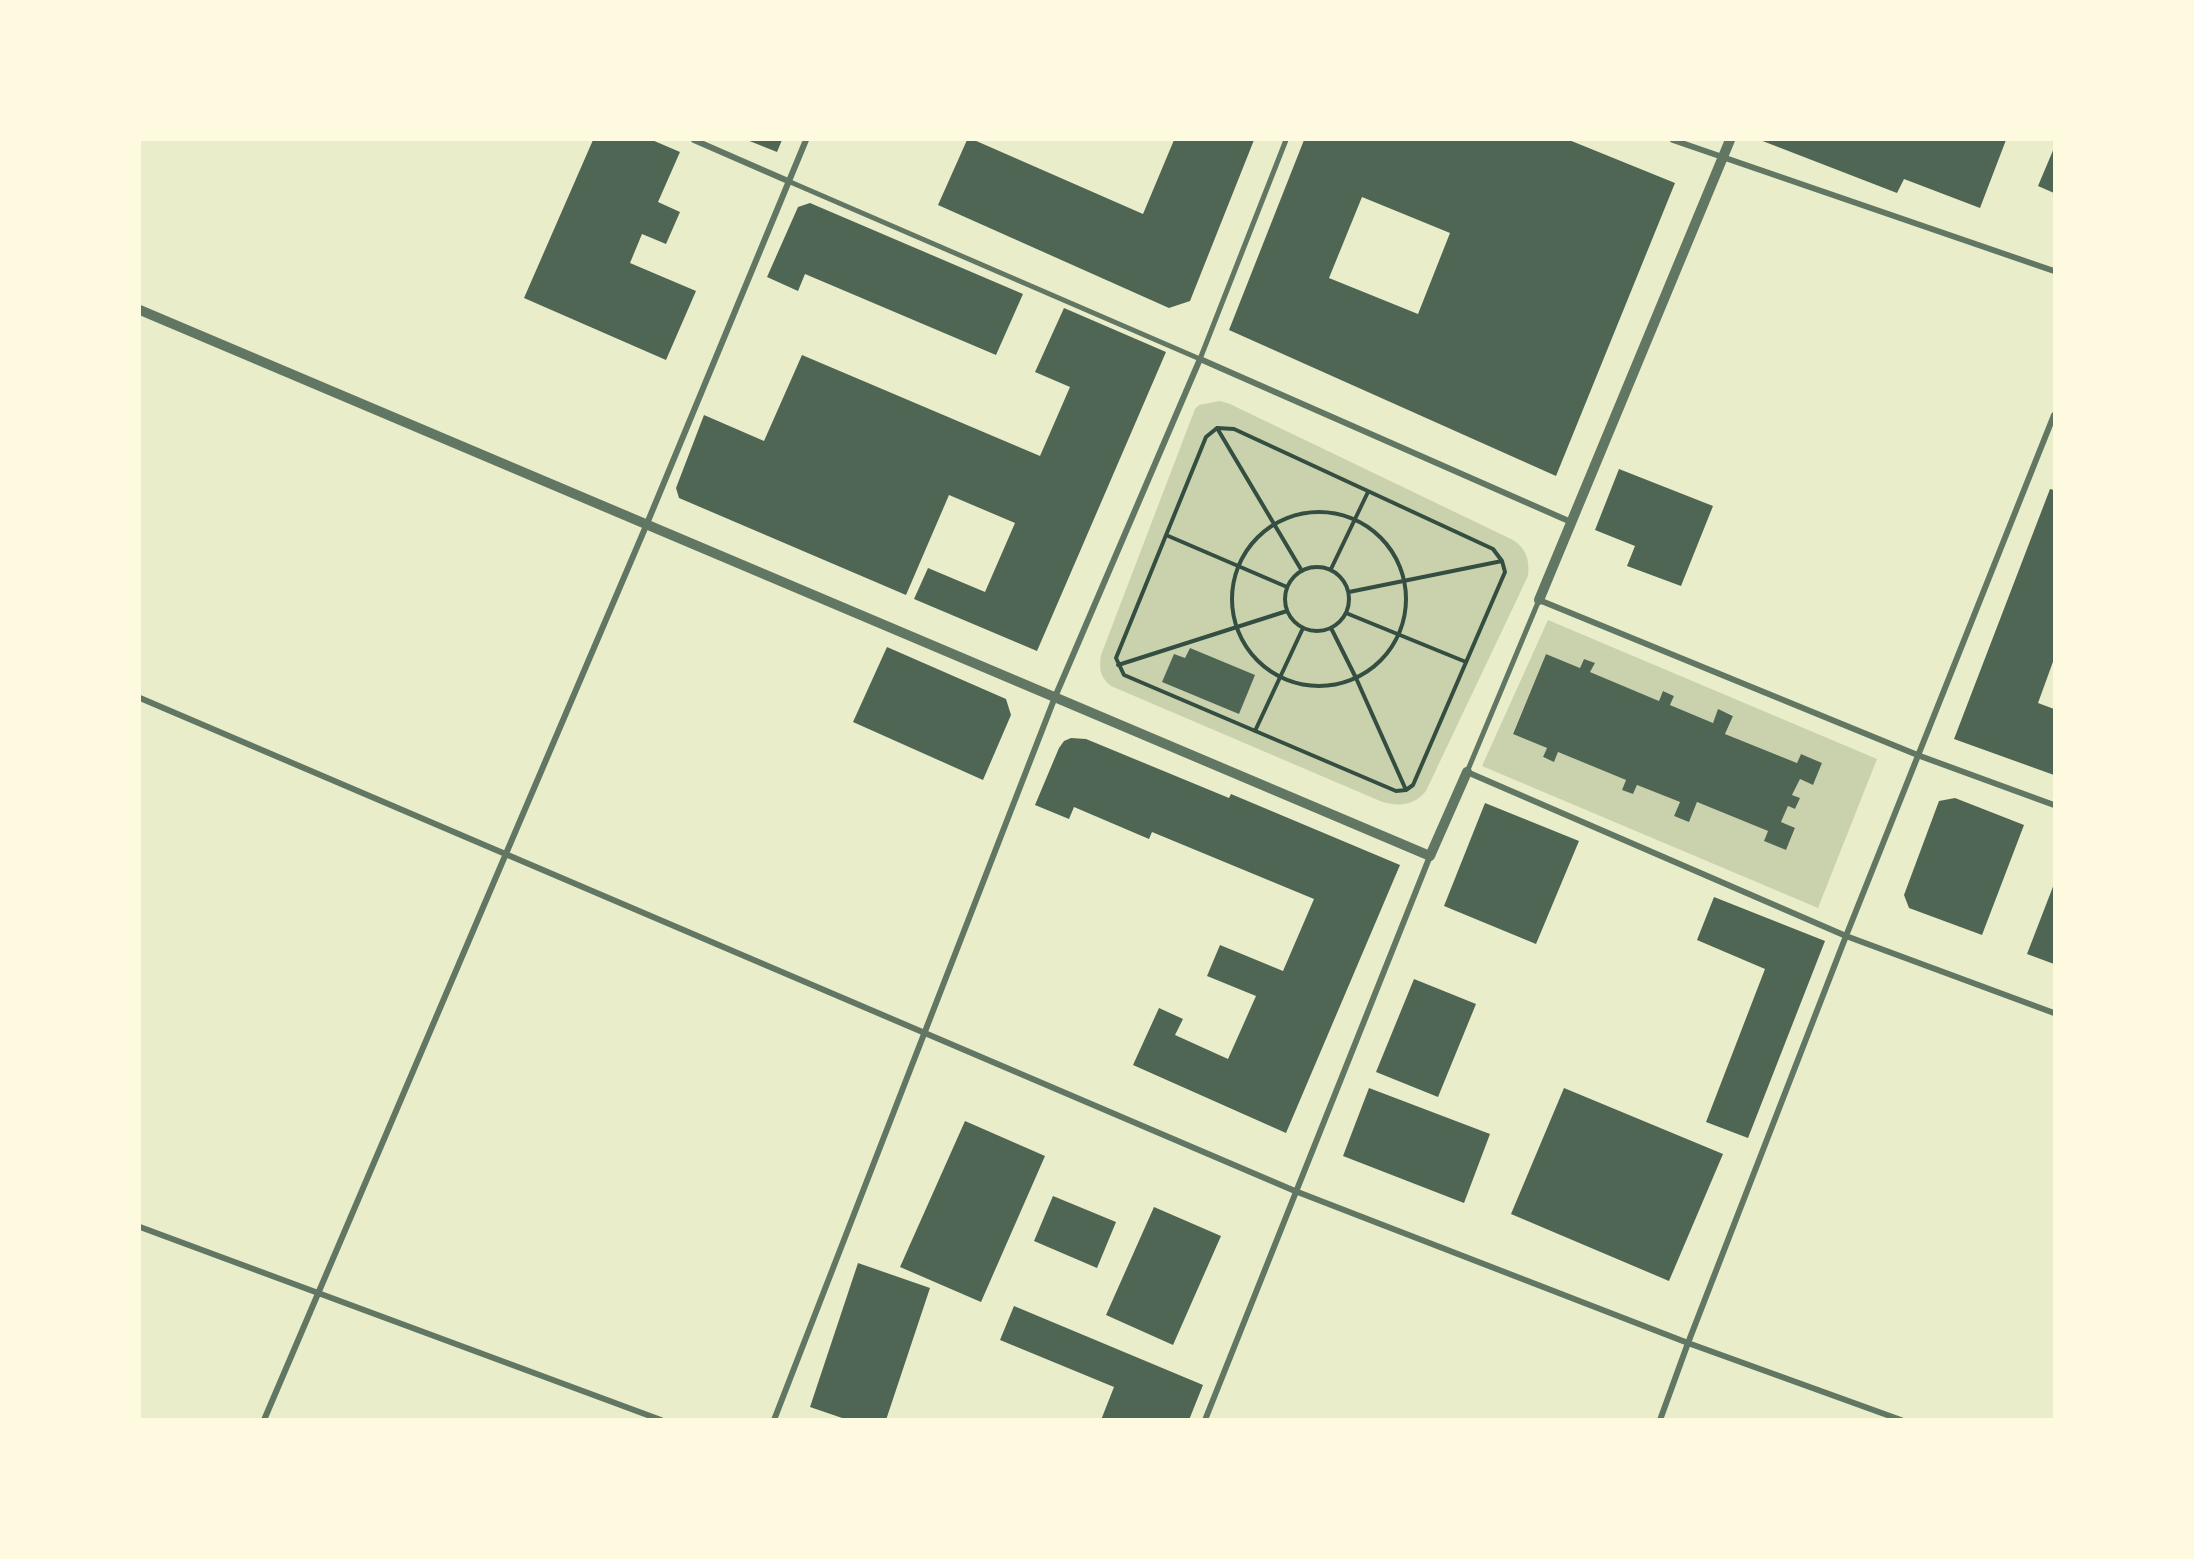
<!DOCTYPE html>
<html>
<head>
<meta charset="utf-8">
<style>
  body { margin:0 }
  #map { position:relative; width:2194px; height:1559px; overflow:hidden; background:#e9edc9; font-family:Literata,serif }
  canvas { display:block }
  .frame { position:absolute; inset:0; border:141px solid #fefae0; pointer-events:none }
</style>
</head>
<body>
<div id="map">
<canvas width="2194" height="1559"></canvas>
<div class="frame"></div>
</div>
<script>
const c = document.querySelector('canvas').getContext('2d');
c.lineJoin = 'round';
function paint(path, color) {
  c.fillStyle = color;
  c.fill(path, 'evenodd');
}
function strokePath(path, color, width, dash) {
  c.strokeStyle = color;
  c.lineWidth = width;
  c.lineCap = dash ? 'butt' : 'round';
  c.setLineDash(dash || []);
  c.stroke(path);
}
const green = new Path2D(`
  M1220,401L1230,404L1511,539C1526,547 1530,560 1528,576L1426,791C1414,806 1397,807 1380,801L1111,686C1100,677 1099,669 1101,655L1195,409L1199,405Z
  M1548,620L1877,759L1818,908L1482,766ZM1546,654L1580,668L1584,659L1594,663L1590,672L1659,701L1664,691L1674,696L1670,705L1713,723L1718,710L1733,715L1725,734L1797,763L1801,754L1822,763L1813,785L1800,779L1792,795L1799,798L1795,809L1788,806L1781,822L1795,829L1786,850L1765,841L1768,831L1697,802L1689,821L1674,816L1680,802L1637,785L1633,794L1623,790L1626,780L1558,752L1554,761L1543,758L1547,748L1513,733Z`);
const building = new Path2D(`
  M593,140H652L680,152L658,202L680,212L666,244L642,234L630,263L696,291L666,360L524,298Z
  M747,140H782L777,152Z
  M967,140H974L1143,214L1174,140H1254L1190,301L1169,308L938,205Z
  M1304,140H1569L1675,183L1556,476L1229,330ZM1362,197L1450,233L1418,314L1329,278Z
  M1760,140H2006L1980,208L1904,179L1897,193Z
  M2054,148V193L2038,186Z
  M810,203L1023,294L996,355L805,274L798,291L767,277L798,207Z
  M1064,308L1166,352L1037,651L914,599L928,568L985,592L1015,523L949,495L906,595L679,498L676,488L704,415L764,441L802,355L1040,456L1070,387L1035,372Z
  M1619,469L1713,506L1681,586L1627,566L1635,546L1595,530Z
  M2050,489L2054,490V659L2038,703L2054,709V775L1954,739Z
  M887,647L1006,699L1011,715L983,780L853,722Z
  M1190,648L1255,675L1239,714L1162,682L1174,654L1185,658Z
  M1546,654L1580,668L1584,659L1595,663L1590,672L1659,701L1663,691L1674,696L1670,705L1713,723L1718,709L1733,716L1725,734L1797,763L1801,754L1822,763L1813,785L1800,779L1792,795L1800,798L1795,809L1788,806L1781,822L1795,828L1786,850L1764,841L1768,831L1697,802L1689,822L1674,816L1680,802L1637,785L1633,794L1622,790L1626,780L1558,752L1554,762L1543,757L1547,748L1513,734Z
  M1071,738L1086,739L1229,798L1231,794L1400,865L1286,1133L1133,1065L1159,1008L1183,1019L1175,1035L1228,1059L1256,996L1207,976L1220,945L1283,971L1314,899L1152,832L1149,839L1074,807L1069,819L1035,805L1059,748L1064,741Z
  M1955,798L2024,825L1982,935L1909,908L1904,895L1939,801Z
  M1485,803L1579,841L1536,944L1444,906Z
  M2054,884V964L2027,954Z
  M1714,897L1825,941L1748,1138L1706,1122L1765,969L1697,940Z
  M1414,979L1476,1004L1438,1097L1376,1072Z
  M1369,1088L1490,1134L1464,1203L1343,1156Z
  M1564,1088L1723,1154L1669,1281L1511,1214Z
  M965,1121L1045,1156L981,1302L900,1267Z
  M1053,1196L1116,1222L1097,1268L1034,1241Z
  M1154,1207L1221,1236L1173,1345L1106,1315Z
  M858,1263L930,1288L886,1420H848L810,1407Z
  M1014,1306L1203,1385L1189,1420H1101L1114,1387L1000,1340Z`);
const path = new Path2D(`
  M1217,428L1234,429L1493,549L1502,561L1505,572L1413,785L1406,790L1396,791L1124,675L1116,658L1206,437Z
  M1217,428L1302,571
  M1232 599a87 87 0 1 1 174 0a87 87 0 1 1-174 0Z
  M1166,535L1287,587
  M1285 599a32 32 0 1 1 64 0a32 32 0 1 1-64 0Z
  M1331,569L1368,492
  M1349,592L1502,561
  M1346,613L1466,662
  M1331,628L1356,678L1406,790
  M1118,665L1287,611
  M1255,731L1303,628`);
const pedestrian = new Path2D(`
  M788,181L1200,359L1286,140
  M1467,772L1539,600`);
const minor = new Path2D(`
  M694,140L788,181
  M1673,140L2054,271
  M1539,600L1920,756L2054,805
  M140,698L1295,1191L1688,1343L1901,1420
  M1467,772L1846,936L2054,1013
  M140,1227L661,1420
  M264,1420L646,526L806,140
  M774,1420L1055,697L1200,359L1571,522
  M1205,1420L1430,856
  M1660,1420L1688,1343L1846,936L2054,415`);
const tertiary = new Path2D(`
  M140,310L1430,856L1467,772
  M1539,600L1730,140`);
paint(green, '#cad2ad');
paint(building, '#4f6655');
strokePath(path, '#344e41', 4);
strokePath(pedestrian, '#617663', 5);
strokePath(minor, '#617663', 6);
strokePath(tertiary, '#617663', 10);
</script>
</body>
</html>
